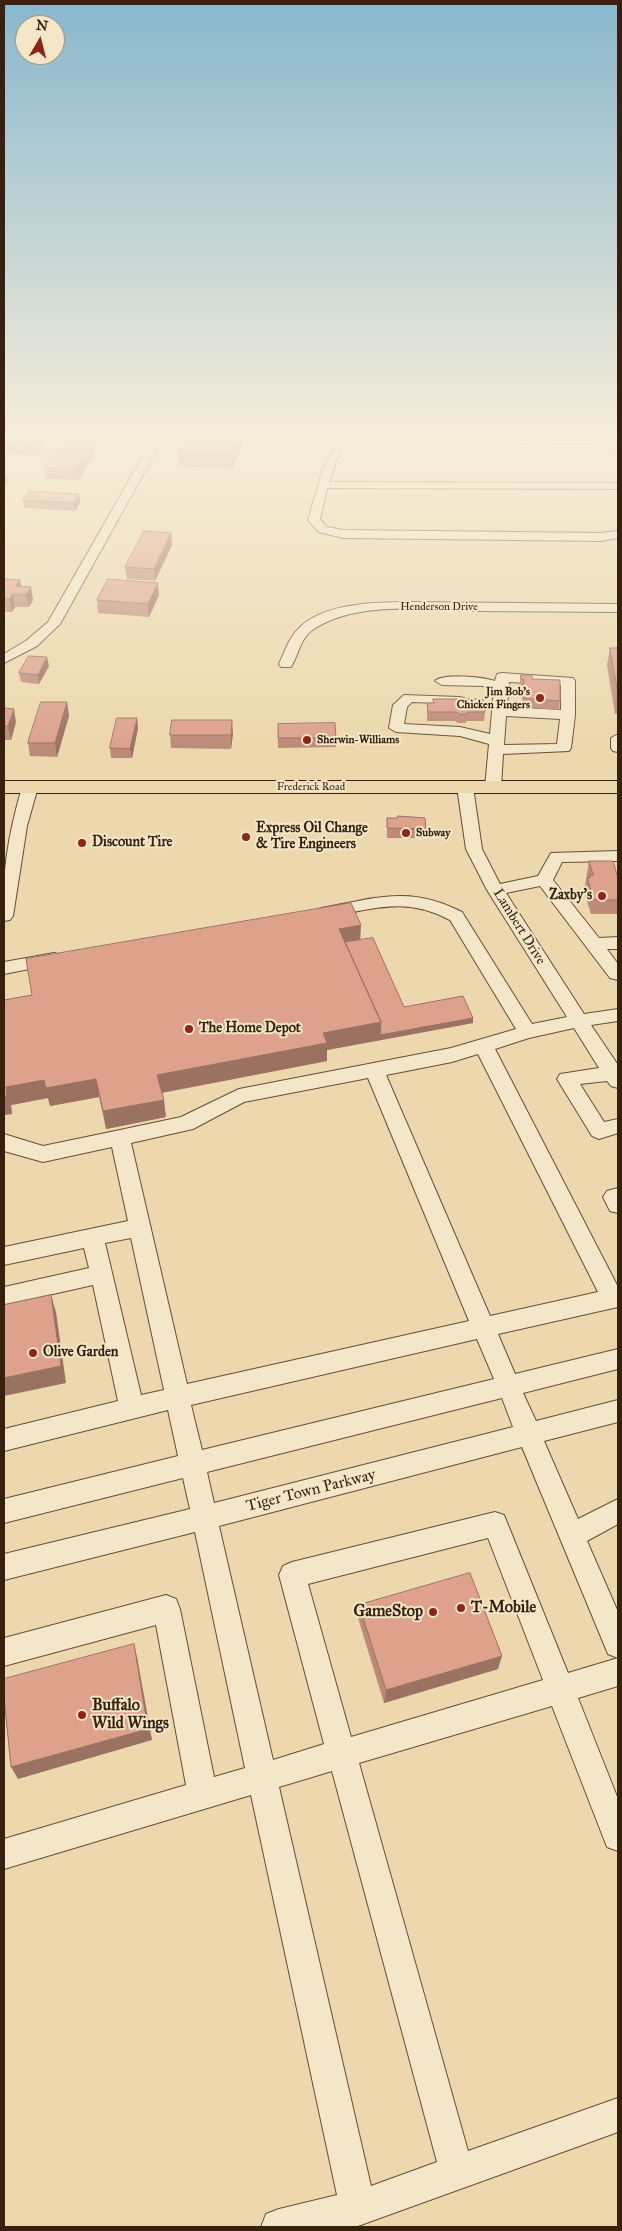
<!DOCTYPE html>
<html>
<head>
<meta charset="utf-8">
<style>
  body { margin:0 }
  #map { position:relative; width:622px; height:2231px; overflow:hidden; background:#ecd8ac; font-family:"IM FELL Great Primer",serif }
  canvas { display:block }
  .frame { position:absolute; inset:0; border:5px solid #37200f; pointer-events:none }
  .north { position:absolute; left:15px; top:15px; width:50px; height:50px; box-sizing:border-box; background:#f3e6c9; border:1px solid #a8977f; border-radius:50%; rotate:8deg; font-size:14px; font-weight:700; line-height:20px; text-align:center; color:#37200f }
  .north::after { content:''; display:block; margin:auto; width:18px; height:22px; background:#8f2418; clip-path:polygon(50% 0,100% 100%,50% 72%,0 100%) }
</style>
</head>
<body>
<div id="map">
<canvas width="622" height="2231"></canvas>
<div class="frame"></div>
<div class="north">N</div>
</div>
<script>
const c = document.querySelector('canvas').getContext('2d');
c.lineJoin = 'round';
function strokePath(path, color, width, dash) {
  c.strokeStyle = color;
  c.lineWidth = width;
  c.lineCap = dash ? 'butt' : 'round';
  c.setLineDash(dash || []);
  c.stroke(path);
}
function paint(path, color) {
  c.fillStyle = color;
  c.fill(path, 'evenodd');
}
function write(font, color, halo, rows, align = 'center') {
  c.font = font + ' "IM FELL Great Primer",serif';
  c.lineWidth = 4;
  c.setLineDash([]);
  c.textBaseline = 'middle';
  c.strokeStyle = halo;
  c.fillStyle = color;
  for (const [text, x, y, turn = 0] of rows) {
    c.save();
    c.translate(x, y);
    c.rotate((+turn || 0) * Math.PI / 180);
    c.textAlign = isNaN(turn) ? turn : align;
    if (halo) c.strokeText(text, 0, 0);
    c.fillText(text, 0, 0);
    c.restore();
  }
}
const minor = new Path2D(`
  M154,437H164L60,624L37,646L4,663V654L27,640L48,622Z
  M355,437L596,438L618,445V451L595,444L358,443C338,446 335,465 329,482L618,483V489L327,488L320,519L327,527L343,530L601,533L618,531V538L601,541L343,538L319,532L308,520L323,469L336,444Z
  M414,602L618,604V612C571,612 525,611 478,611C428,610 358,600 314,629C300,638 299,654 291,667H281L279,664C285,651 289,637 300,627C326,602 380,602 414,602Z
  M502,673L573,678L575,681V715L571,748L569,751L503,754L501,787L498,790H488L485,787L489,744L460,736L396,732L389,728L393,705L404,695L459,697L464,698L466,701L464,704L412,702L407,707L404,724L460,727L490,734L494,690L483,686L442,685L435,681C442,673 485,677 495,681L497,674ZM509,682L561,685V710L507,707ZM506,716L560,719L557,744L504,745Z
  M618,734V752L613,751L611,748V738Z
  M30,782L35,784L38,787L27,826L13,916L10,920L4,921C1,875 9,832 22,787L25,784Z
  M465,782L470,784L473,787L482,849L500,884L538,876L551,853L618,851V861L562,862L553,880L599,938L618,937V949H607L618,964V980L610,978L540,886L506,893L584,1014L618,1009V1021L591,1025L618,1065V1088L611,1086L607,1081L580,1084L604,1122L618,1119V1133L599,1139L592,1136L557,1079L560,1074L599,1068L574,1028L529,1038L495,1049L618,1287V1307L498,1334L515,1374L618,1349V1369L523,1393L536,1421L618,1400V1422L544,1441L578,1519L618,1499V1524L587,1541L618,1612V1658L608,1654L522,1447L219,1526L273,1760L324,1744L279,1575L283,1566L292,1562L495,1512L504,1515L568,1673L618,1658V1686L578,1698L618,1799V1851L607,1847L552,1706L359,1763L468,2151L618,2098V2132L358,2226L261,2227L266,2214L279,2209L337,2195L251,1795L4,1869V1839L186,1785L156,1625L4,1666V1638L166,1595L176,1599L180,1609L214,1777L245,1768L195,1532L4,1580V1554L190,1509L183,1478L4,1523V1499L178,1456L168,1410L4,1451V1429L118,1401L93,1285L4,1305V1287L89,1268L84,1248L4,1265V1247L128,1221L112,1147L43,1162L4,1151V1134L43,1146L120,1130L181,1117L239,1089L451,1048L516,1029L450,920C405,896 374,909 327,917L321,916L318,912L321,908L327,907C380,897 411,886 462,912L532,1024L567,1017L487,890L466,849L457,787L460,784ZM478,1054L598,1292L490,1316L386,1075L452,1062ZM368,1078L469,1321L187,1384L131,1143L193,1129L244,1102ZM131,1238L164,1390L141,1395L105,1243ZM477,1339L494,1379L202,1450L191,1405ZM502,1398L513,1427L214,1503L207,1472ZM488,1538L543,1680L351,1737L308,1584ZM332,1771L437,2162L371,2186L279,1787Z
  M54,953L60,955L63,959L60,963L4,974V962Z
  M618,1188V1213L610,1211L603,1197L607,1191Z`);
const major = new Path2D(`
  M4,781H618V793H4Z`);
const wall = new Path2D(`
  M246,437L232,469L179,466L178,451Z
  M4,439L43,449L38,456L4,453Z
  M95,454L78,480L46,479L44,467Z
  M79,494L80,502L75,511L24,508L23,500Z
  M171,533L172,545L155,581L127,579L125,567Z
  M4,579L21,586L33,600L29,607H15L12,612H4Z
  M159,595L149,617L98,613L97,600Z
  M610,648H618V714H615L607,665Z
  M49,666L39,684L21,682L19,673Z
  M521,675L532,679L560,701L559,710L522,707L523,688H519Z
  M433,699L485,712L484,721H466V723H458L455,721H427V703H433Z
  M67,702L69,716L57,757L30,756L28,743Z
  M4,708L16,722L11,740H4Z
  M137,718L138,728L132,758H111L110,748Z
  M278,724L336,738V747L278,748Z
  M233,734L231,749L171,748L170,735Z
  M387,818L426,829L425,838H387Z
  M589,861L618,875V914H591L584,892Z
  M360,940L404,1007L473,1018V1023L327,1050V1061L162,1093L166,1117L106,1129L99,1097L50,1106L48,1098L11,1105L12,1114L4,1115V1000Z
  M359,1605L498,1669L384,1703L358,1618Z`);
const shadedWall = new Path2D(`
  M238,437H246L232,469L231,453Z
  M42,441L43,449L38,456L37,448Z
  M94,442L95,454L78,480L76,469Z
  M5,471L8,482L4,488V473Z
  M79,494L80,502L75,511L73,503Z
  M171,533L172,545L155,581L154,569Z
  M20,580L22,593L16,586Z
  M158,583L159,595L149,617L148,604Z
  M31,587L33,600L29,607L26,595Z
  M13,594L15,607L12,612L9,599Z
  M47,657L49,666L39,684L38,675Z
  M67,702L69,716L57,757L55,743Z
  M14,709L16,722L11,740L8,726Z
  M137,718L138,728L132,758L130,749Z
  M232,720L233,734L231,749V735Z
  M4,845L5,853L4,859Z
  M361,925L360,943L341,947L339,929Z
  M473,1018V1023L327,1050V1061L160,1093L157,1075L323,1033L381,1022Z
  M96,1079L99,1097L50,1106L48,1098L11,1105L12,1114L4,1115V1096L6,1087L44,1080Z
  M164,1100L166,1117L106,1129L103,1111Z
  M51,1295L56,1312L66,1383L4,1396V1378Z
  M134,1644L137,1657L152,1740L18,1779L11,1767Z
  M502,1656L498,1669L384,1703L386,1690Z`);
const building = new Path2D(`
  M185,437H238L231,453L178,451Z
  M4,439L42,441L37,448L4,446Z
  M63,440L94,442L76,469L44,467Z
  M29,491L79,494L73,503L23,500Z
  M144,531L171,533L154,569L125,567Z
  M4,579L20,580L16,586L31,587L26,595L13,594L9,599H4Z
  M108,579L158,583L148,604L97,600Z
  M610,648H618V693Z
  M29,656L47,657L38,675L19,673Z
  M521,675H532V679L560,680V701L523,698L524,679H521Z
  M433,699H483L485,712H467V714H459L456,712H428L427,703H434Z
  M41,702H67L55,743H28Z
  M4,708L14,709L8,726H4Z
  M117,718H137L130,749L110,748Z
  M172,720H232L231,735H170Z
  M335,723L336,738H278V724Z
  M398,816L425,818L426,829L387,828V818H397Z
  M589,861H613L617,875H618V900H594L587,878H590L589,875H593Z
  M351,903L361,925L339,929L381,1022L323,1033L327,1043L157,1075L164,1100L103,1111L96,1079L46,1088L44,1080L6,1087L7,1096H4V1000L32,995L26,959Z
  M373,938L404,1007L463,996L473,1018L380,1035L381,1022L345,942Z
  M51,1295L61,1366L4,1378V1305Z
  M470,1573L502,1656L386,1690L359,1605Z
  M134,1644L148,1729L11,1767L4,1697V1679Z`);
const markers = [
  [540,698,5,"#8f2418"],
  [307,740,5,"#8f2418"],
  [406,833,5,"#8f2418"],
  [246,837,5,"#8f2418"],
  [82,843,5,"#8f2418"],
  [602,896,5,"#8f2418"],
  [189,1029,5,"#8f2418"],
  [33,1353,5,"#8f2418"],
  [461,1608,5,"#8f2418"],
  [433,1612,5,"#8f2418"],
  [82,1715,5,"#8f2418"]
];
const farStreetnames = [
  ["Henderson Drive",439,607],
  ["Frederick Road",311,787]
];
const farPoinames = [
  ["Jim Bob's",530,692,"right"],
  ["Chicken Fingers",530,705,"right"],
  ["Sherwin-Williams",317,740],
  ["Subway",416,833]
];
const poiNames = [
  ["Express Oil Change",256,829],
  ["& Tire Engineers",256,845],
  ["Discount Tire",92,843],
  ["Zaxby's",592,896,"right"],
  ["The Home Depot",199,1029],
  ["Olive Garden",43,1353]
];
const streetNames = [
  ["Lambert Drive",519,927,58]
];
const nearStreetnames = [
  ["Tiger Town Parkway",311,1491,-14]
];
const nearPoinames = [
  ["T-Mobile",471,1608],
  ["GameStop",423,1612,"right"],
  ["Buffalo",92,1706],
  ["Wild Wings",92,1724]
];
strokePath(minor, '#644e36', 2);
strokePath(major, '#37200f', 2);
paint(minor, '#f3e6c9');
paint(major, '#ecd8ac');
paint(wall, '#be8a78');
paint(shadedWall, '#9b7162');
paint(building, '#dda18c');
strokePath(building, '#9b7162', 1);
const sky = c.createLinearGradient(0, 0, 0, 750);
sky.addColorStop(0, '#88b7cd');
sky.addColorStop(0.58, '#f6edda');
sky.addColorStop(1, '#f6edda00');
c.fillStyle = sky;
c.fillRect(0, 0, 622, 750);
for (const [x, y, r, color] of markers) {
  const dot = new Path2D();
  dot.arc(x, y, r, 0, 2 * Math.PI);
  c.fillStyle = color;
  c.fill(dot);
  strokePath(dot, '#f3e6c9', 2);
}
write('11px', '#37200f', '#f3e6c9', farStreetnames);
write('bold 11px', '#37200f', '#f3e6c9', farPoinames, 'left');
write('bold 14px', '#37200f', '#f3e6c9', poiNames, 'left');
write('14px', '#37200f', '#f3e6c9', streetNames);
write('16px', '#37200f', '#f3e6c9', nearStreetnames);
write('bold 16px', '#37200f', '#f3e6c9', nearPoinames, 'left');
</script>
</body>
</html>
